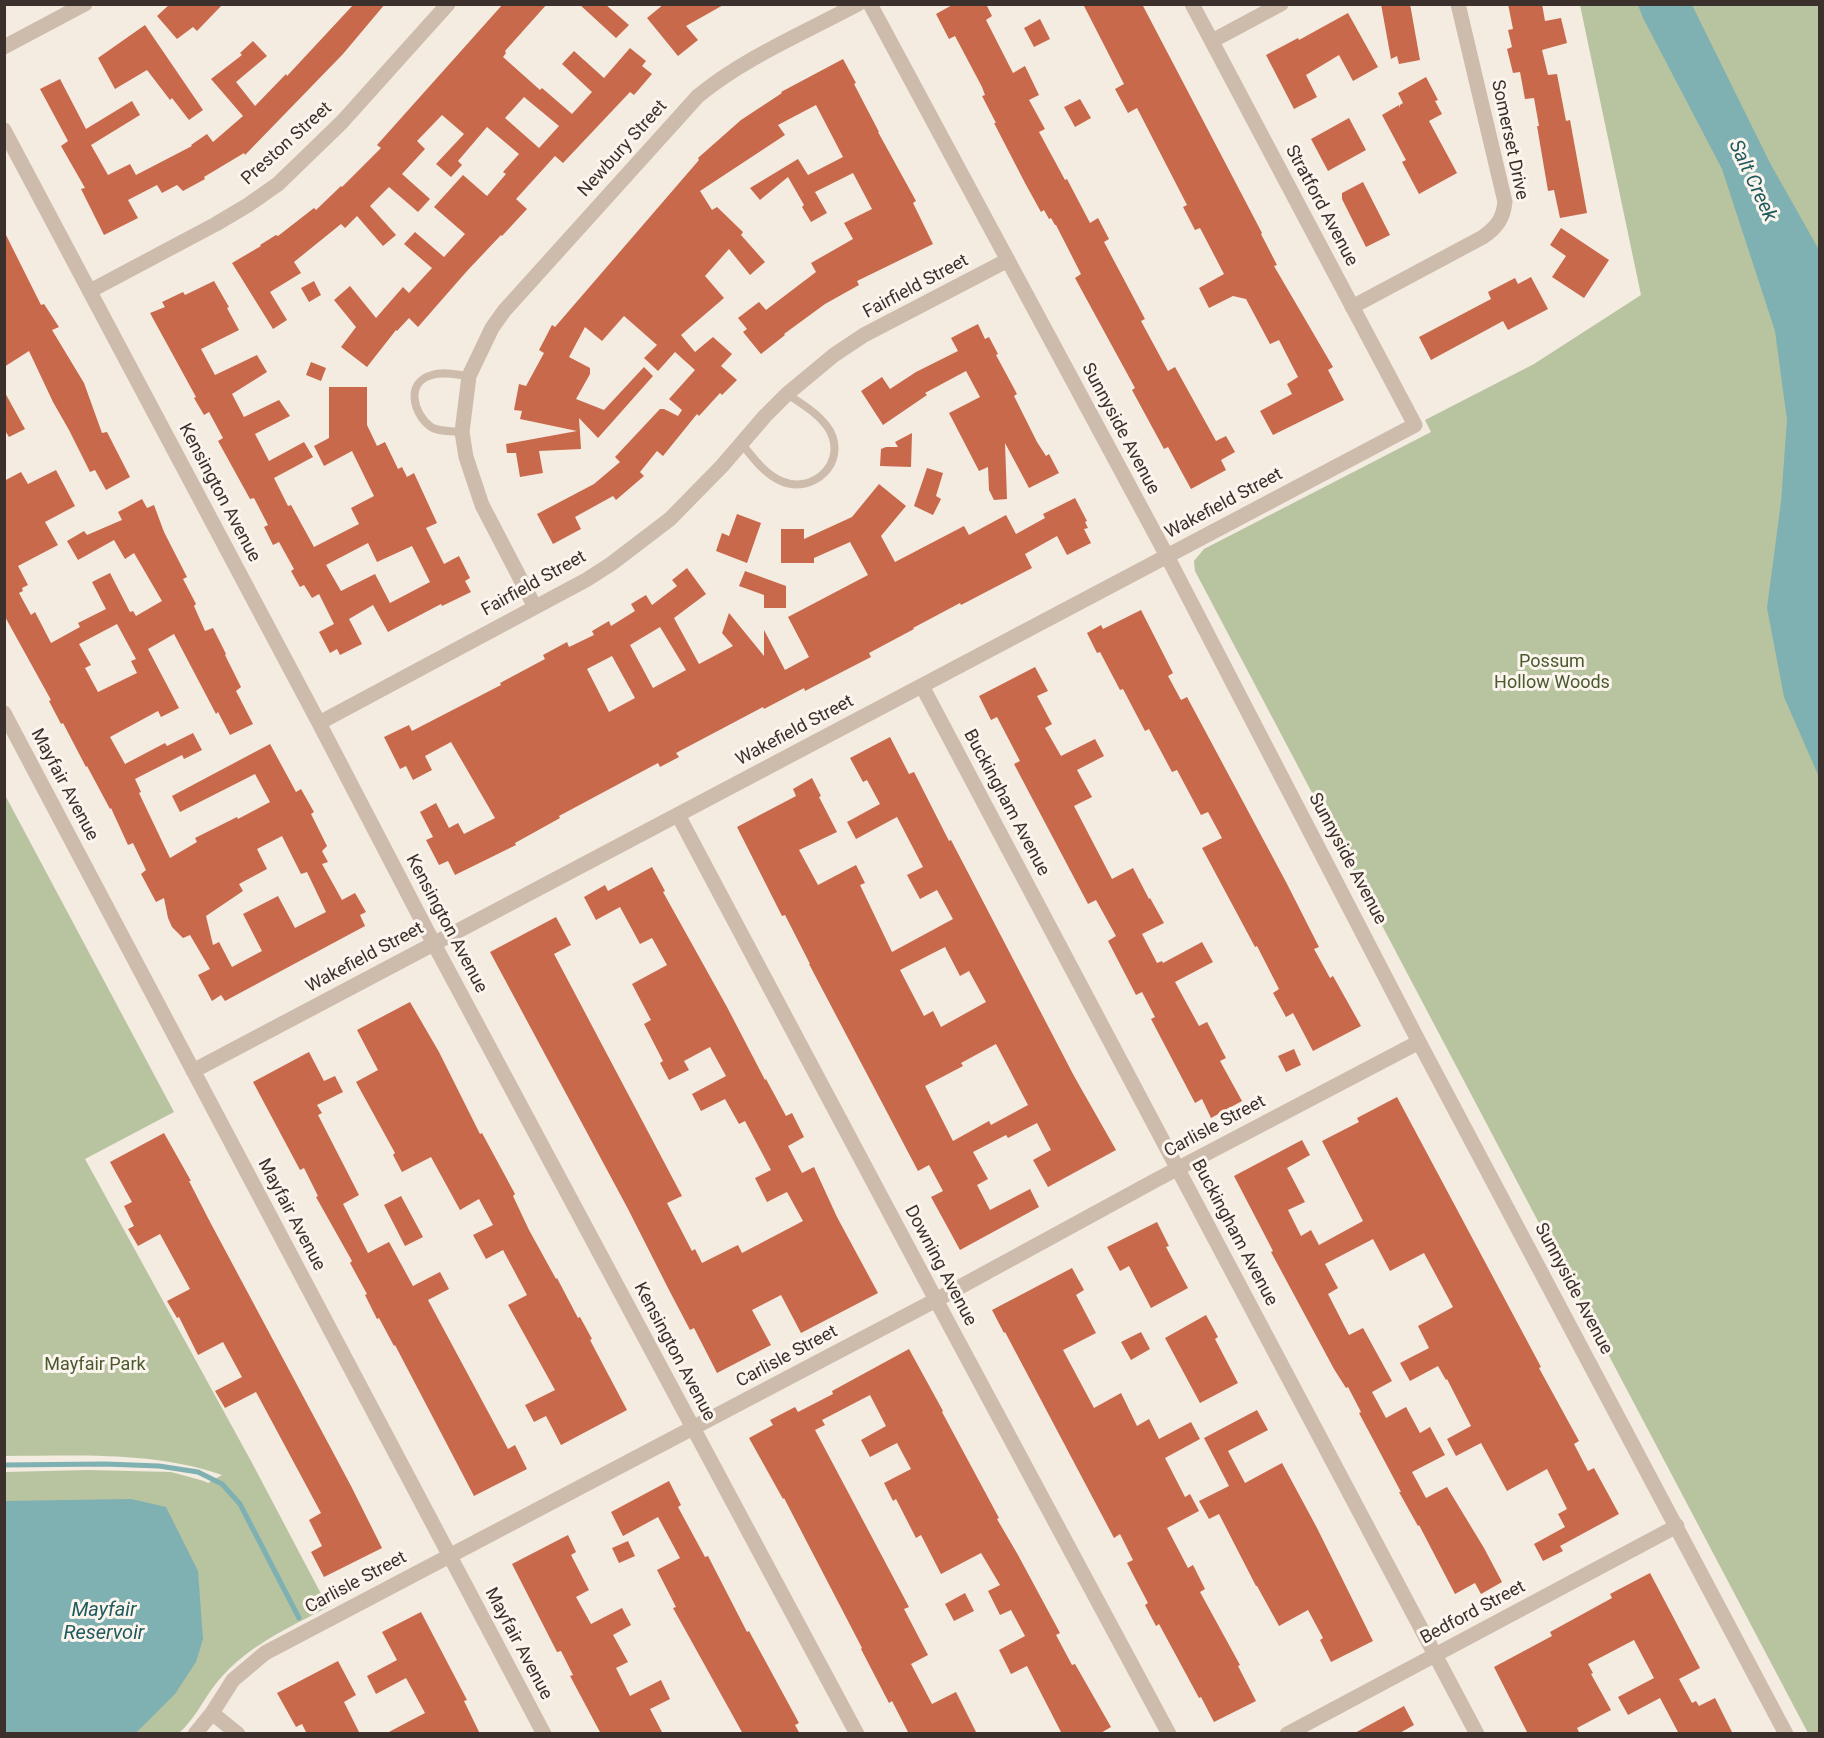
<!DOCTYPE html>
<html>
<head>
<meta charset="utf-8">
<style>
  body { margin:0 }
  #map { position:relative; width:1824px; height:1738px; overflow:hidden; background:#f4ebe1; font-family:Roboto,sans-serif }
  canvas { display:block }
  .frame { position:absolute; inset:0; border:6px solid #3b302b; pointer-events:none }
</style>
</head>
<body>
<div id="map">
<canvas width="1824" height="1738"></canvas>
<div class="frame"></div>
</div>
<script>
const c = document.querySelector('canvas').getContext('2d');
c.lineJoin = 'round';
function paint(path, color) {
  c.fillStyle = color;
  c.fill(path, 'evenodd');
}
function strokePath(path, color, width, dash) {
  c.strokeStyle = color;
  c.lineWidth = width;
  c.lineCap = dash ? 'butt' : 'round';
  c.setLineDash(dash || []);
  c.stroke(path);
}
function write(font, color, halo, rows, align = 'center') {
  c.font = font + ' Roboto,sans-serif';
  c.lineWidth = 6;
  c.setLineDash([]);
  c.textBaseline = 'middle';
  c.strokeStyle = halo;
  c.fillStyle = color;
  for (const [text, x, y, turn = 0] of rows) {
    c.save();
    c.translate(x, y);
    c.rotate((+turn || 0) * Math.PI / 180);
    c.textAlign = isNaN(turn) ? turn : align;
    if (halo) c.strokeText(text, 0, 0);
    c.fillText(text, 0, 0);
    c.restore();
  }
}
const green = new Path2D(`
  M1580,5H1819V1733H1808L1195,571L1194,561L1204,549L1431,432L1425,420L1534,364L1641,295Z
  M5,795L174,1112L85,1159L251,1461L328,1607C288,1628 247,1646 218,1681C204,1698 195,1719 179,1733H5V1472L88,1470L171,1472L204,1481L208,1483L222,1475C153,1451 76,1456 5,1456Z`);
const water = new Path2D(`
  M1638,5H1692L1770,163L1819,250V777L1784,697L1767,608L1781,502L1787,420L1775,331L1722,169L1643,18Z
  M131,1499L166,1507L198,1571L203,1639L196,1662L175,1694L136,1733H5V1501Z`);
const stream = new Path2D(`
  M4,1465L105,1464L159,1466L198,1472L222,1484L240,1504L299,1618`);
const building = new Path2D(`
  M170,4H223L197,31L193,27L177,39L157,16Z
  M354,4H385L343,54L245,155L244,153L204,177L205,179L183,191L177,185L162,193L157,185L128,200L138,218L104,235L81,189L85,188L61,146L68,141L40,89L60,79L86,129L132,101L140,115L91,145L108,175L130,164L136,175L192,146L191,145L207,134L213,142L243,116L211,79L242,55L240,53L253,41L267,56L236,82L255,106L286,74L287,76Z
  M503,4H547L505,51L506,53L503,57L540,90L542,88L572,114L592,92L562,64L574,51L604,78L630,48L646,61L642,66L652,74L634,95L630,92L563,163L555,156L516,199L527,209L502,236L501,235L467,271L418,327L409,318L397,331L396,330L367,367L341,347L356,327L334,300L350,286L376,318L403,287L409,293L432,268L404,244L415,232L444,257L465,234L434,207L463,175L487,196L506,174L503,172L519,154L487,127L458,161L462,165L451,177L436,164L464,134L442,115L417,141L425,149L402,174L430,199L418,212L389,187L370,206L396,235L383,246L357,216L345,228L341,224L294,262L301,273L270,292L287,320L273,329L232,263L261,246L260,245L276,235L278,236L314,208L316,210L341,186L342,187L381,148L377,145ZM524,97L559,126L539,148L505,118Z
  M579,4H605L629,25L616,38Z
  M664,4H725L686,26L698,40L678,56L647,18Z
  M954,4H986L992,16L986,20L1013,73L1025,66L1039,95L1029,100L1045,129L1039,132L1065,180L1067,179L1090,223L1098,218L1109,239L1104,242L1145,319L1141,321L1168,371L1175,367L1216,441L1226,436L1235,452L1221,460L1226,470L1191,489L1168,447L1164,449L1132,390L1135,388L1075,278L1081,274L1056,225H1055L1051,218L1049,219L1044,210L1041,212L1025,183L994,123H996L982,96L985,95L982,87L955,36L949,39L936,14Z
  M1083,4H1142L1262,233L1261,234L1277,265L1274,266L1333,367L1328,370L1344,400L1273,435L1260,411L1292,394L1287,384L1298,377L1279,340L1270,344L1246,299L1233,296L1209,308L1199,288L1224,274L1200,228L1195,230L1183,207L1187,205L1137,108L1128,113L1115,89L1124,84Z
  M1381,4H1410L1420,60L1399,64L1397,56L1391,59Z
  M1508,4H1542L1545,21L1561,18L1567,43L1542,50L1548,75L1557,74L1566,121L1570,120L1587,213L1560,218L1554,190L1548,191L1537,126H1539L1534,98L1525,99L1520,72L1513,73L1507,49L1512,47L1508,30L1513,29Z
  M1348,13L1378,67L1353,81L1339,55L1306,75L1317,97L1294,109L1266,55L1298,38L1299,40Z
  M1040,19L1050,39L1034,47L1024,28Z
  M145,25L203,110L189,120L172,98L170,100L147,70L115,89L98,58Z
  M843,59L856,83L854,84L879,132H878L916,201L913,203L933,244L857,281L859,285L825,304L784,334L785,335L761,354L743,332L747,329L738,318L759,302L766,310L816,272L811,263L853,239L844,223L872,209L853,173L815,192L827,213L811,222L802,207L804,205L788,177L760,200L750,188L798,159L808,175L843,157L816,105L778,125L785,135L700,191L712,210L717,207L743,232L741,235L765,262L750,275L729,249L705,276L724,298L681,335L695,352L713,337L732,354L721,366L737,380L722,395L720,393L699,416L697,414L663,456L657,451L640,472L644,476L616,500L613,496L575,517L581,529L553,544L537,514L594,484L620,462L615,457L660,409H664L678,416L682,410L669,399L695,370L675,352L658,371L644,358L657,345L624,316L602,341L585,327L569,357L590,368V374L576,399L604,410L644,367L653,376L598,438L579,418L581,449L539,451L543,473L520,477L516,453H507L506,444L577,431L520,419L522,411L514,410L519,384L526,386L544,353L539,350L552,325L555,327L699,160L698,158L741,120L782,93L781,92Z
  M1426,77L1438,100L1435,101L1442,114L1429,121L1457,173L1419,194L1402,162L1406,160L1382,115L1399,105L1400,108V105L1403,103L1398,93Z
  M1080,99L1091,118L1075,127L1064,107Z
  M1349,118L1366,150L1328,171L1311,139Z
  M1363,182L1390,235L1366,247L1342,199V193Z
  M1561,228L1609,260L1584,298L1552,277L1566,256L1550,245Z
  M4,231L41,305L44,304L59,327L52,330L84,383L102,433L107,432L130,477L106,490L95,470L90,472L69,430L53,402L29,351L4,367Z
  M1531,277L1548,309L1508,330L1503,321L1431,360L1419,337L1491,299L1488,292L1515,278L1518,284Z
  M214,281L229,307L227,308L239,330L201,349L215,375L257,355L267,372L232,394L244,417L279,400L290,416L255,434L269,461L304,442L313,457L274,478L288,506L291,505L314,547L359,524L351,508L374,496L352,451L324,466L314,446L329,438V387H367V425L377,446L385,442L398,469L402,467L407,477L414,473L437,523L426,528L444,564L459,556L470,578L465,581L471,592L442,606L441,604L388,632L373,605L349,619L362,644L340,655L337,649L330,653L319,632L334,624L319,594L312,598L304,585L300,587L291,571L294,569L279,542L273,545L264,527L268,525L254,498L250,499L218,441L223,438L209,412L204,415L194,398L196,397L150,313L165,307L162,302L183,292L185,295ZM368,543L377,562L412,546L430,582L390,603L375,574L341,591L326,565Z
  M314,281L321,295L309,302L301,288Z
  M978,324L985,339L989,337L998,354L996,355L1017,394L1014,396L1037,442L1046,456L1049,454L1059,473L1029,488L1005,443L1007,499L994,500L989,490L988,467L979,471L949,413L980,397L966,371L925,393L927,395L883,425L861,391L882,377L890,389L916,372L958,351L951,338Z
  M311,362L326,368L321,381L306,375Z
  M4,391L25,429L9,437L4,429Z
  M912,433L911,467L880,466L881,449L886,447H898L895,442Z
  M927,468L943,473L936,496L941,499L933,515L914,506Z
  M56,470L75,506L45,522L58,545L18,566L28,585L22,588L23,591L19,593L31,615L35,612L51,643L80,627L78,623L106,609L92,582L110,573L130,612L133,611L136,616L162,601L134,553L125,559L114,540L78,560L67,541L84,531L87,535L122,520L118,512L142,499L147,508L154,505L164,532L187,577L183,579L196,604L194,606L205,631L213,628L226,654L225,655L241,687L236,691L253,724L230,735L218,712L216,714L174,634L148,649L179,708L161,717L158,711L110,737L125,764L165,743L167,746L193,733L202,750L184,759L182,755L135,779L141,792L139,793L170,858L197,842L195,838L237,817L238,819L270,802L255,774L180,812L172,796L270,744L296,792L301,789L314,812L311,814L327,846L322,851L328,862L322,864L342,900L355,893L366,912L360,915L365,926L225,1001L221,995L212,1001L198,975L210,969L190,935L183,938L172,927L168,918L164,898L156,902L141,874L146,870L133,843L128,845L111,808L110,809L87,766L86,767L63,723L61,724L49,701L51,700L4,615V481L21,472L28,484ZM117,624L136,659L131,661L137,673L98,692L85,668L91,665L79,644ZM282,836L301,874L307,872L326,912L295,928L278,896L243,914L262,951L232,967L219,942L213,945L206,916L243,891L239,884L267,869L257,849Z
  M879,484L906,506L881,536L895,562L964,526L969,535L1006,515L1016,534L1045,518L1043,514L1075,498L1087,521L1085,522L1088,528L1084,529L1091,543L1067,555L1057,536L1025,554L1032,568L961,605L960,603L913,628L914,629L869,653L871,657L805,691L804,688L764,709L763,707L676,753L679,757L660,767L658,763L559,816L560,818L515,843L516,845L455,875L448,861L439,865L426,840L433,837L420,812L436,803L449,828L458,823L464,834L495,818L451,742L425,756L432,770L413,780L406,766L400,769L384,737L409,725L412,731L501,685L500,683L545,659L543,655L567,642L569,647L594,635L592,631L609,621L611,626L635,611L631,604L646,595L652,605L677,586L672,580L687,568L706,594L674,618L699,664L733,646L722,633L729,613L764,656V630L785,670L809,657L788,617L868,575L850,542L814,558V563H781V529H804V539L852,517ZM660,627L686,670L653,688L630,645ZM612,656L635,698L609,712L587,669Z
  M737,514L761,523L747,563L716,551L722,533L729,536Z
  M745,571L786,586V608H764V595L739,586Z
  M1141,610L1173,673L1168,676L1181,700L1187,697L1286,882L1319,947L1314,949L1330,978L1333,976L1361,1026L1313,1051L1293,1013L1286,1017L1273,993L1279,989L1257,946L1255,947L1202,848L1222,838L1208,812L1201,815L1177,770L1172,772L1149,729L1145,731L1123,689L1120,690L1100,652L1097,653L1087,633L1101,625L1103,629Z
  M1035,667L1048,691L1037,696L1052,724L1045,728L1061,756L1095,739L1104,756L1077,770L1092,797L1074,806L1112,879L1133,868L1149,899L1150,898L1164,923L1142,934L1157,963L1162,961L1163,963L1202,942L1213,962L1175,982L1199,1026L1207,1022L1226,1058L1220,1061L1242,1101L1211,1118L1202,1099L1195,1103L1151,1019L1155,1017L1142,992L1136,995L1108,941L1116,936L1096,900L1088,904L1014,764L1020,761L997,717L991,720L979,696Z
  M890,737L909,774L914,772L949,841L951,840L1074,1076L1116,1150L1048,1187L1033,1160L1051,1150L1037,1123L1008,1138L1006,1135L973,1152L988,1179L977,1185L990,1210L1030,1189L1039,1207L960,1250L931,1197L943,1191L929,1165L918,1171L809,964H810L785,915L782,916L737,827L796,796L793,789L812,778L821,796L819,797L837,832L799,850L818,885L856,865L865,883L860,885L892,952L953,919L937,890L920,899L907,875L923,867L897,817L856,839L847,822L880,804L867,780L863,782L850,758ZM945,947L960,976L969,971L986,1002L941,1027L933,1011L924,1016L900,970ZM996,1044L1028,1105L991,1125L989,1121L953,1141L925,1086L963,1066L961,1063Z
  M652,867L665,891L663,892L727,1007L765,1080L766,1079L786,1116L792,1113L804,1137L788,1146L802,1173L814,1167L837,1217L878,1293L801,1333L781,1295L752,1310L771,1345L717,1373L694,1328L690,1330L668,1288L628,1209L490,952L556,917L571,945L554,954L682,1196L667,1203L692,1251L695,1249L702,1263L738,1245L742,1253L803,1221L787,1192L767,1202L755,1178L771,1170L745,1121L739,1124L725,1099L701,1111L692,1094L726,1076L710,1047L684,1061L689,1070L669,1080L660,1063L663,1061L644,1024L651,1020L632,984L667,965L652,938L640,944L620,907L596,920L584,897L605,885L608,891Z
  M410,1002L439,1052L480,1134L482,1133L515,1194L513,1196L529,1230L556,1279L557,1278L578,1318L580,1317L592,1339L590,1340L627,1410L561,1445L546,1416L534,1422L525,1405L555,1390L508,1305L527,1295L503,1250L486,1259L473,1235L493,1225L479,1199L460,1210L431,1157L402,1172L393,1155L395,1153L356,1082L378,1070L357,1030Z
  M1294,1049L1301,1065L1286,1072L1278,1056Z
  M309,1052L324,1081L335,1076L343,1092L317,1105L322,1113L318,1115L359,1195L343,1204L368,1253L389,1242L413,1286L440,1272L449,1289L428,1300L508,1449L515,1445L527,1469L474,1496L395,1345L394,1346L379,1318L377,1319L365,1295L367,1294L350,1263L352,1261L316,1197L318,1196L304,1168L300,1170L253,1082Z
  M1397,1097L1541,1367L1539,1368L1579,1441L1574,1444L1588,1471L1594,1468L1619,1514L1560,1546L1563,1551L1543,1561L1534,1544L1565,1527L1558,1514L1567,1509L1547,1469L1507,1491L1481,1443L1456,1456L1447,1439L1471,1426L1447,1379L1446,1380L1438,1366L1410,1381L1400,1363L1429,1348L1418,1326L1453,1307L1424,1253L1390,1271L1373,1239L1325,1264L1338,1288L1328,1294L1349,1335L1363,1328L1392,1381L1372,1392L1386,1418L1406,1407L1420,1433L1430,1427L1445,1455L1412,1472L1426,1498L1447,1487L1484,1548L1502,1582L1481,1594L1475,1583L1455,1594L1419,1525L1418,1526L1399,1492H1401L1359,1413L1361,1412L1348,1387L1346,1388L1334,1369L1271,1252L1273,1251L1234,1176L1302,1140L1310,1155L1287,1168L1305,1202L1288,1210L1301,1236L1311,1230L1319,1245L1363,1221L1322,1141L1359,1122L1357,1118Z
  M164,1133L191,1181H189L209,1220L351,1486L382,1548L324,1577L311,1552L322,1546L309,1520L321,1513L256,1392L225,1408L215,1391L242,1377L223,1342L198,1355L179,1317L177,1318L167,1301L190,1289L160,1234L138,1246L128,1229L134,1226L124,1206L132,1202L110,1162Z
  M401,1196L423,1237L405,1246L384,1205Z
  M1157,1222L1169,1246L1166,1247L1188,1288L1151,1308L1129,1266L1120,1271L1107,1247Z
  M1072,1268L1084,1290L1076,1295L1096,1333L1063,1350L1094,1408L1121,1393L1137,1426L1149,1419L1159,1439L1191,1422L1200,1439L1165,1458L1185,1497L1190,1494L1199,1511L1167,1528L1188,1568L1193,1565L1205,1589L1200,1592L1240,1665L1238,1666L1256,1701L1214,1722L1201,1697L1199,1698L1159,1624L1156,1626L1145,1605L1148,1603L1127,1563L1133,1560L1120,1534L1114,1538L1005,1332L1004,1333L992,1310Z
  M1206,1315L1218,1337L1215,1339L1238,1383L1200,1403L1165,1338Z
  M1141,1332L1150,1349L1131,1360L1121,1342Z
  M909,1349L943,1411L942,1412L999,1518L997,1519L1018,1555L1060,1633L1056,1635L1072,1665L1075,1664L1111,1727L1099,1734H1062L1027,1666L1011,1674L999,1650L1025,1636L1011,1610L1000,1615L988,1591L1000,1585L981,1553L941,1574L921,1535L916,1538L896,1499L893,1501L884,1483L911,1469L897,1443L870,1457L861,1440L886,1426L870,1395L822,1420L825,1425L815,1430L909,1607L904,1609L928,1655L911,1664L932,1704L956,1692L977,1734H909L892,1701L889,1703L861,1649L862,1648L784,1498L783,1499L749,1438L773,1425L770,1420L795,1407L798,1412L833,1394L832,1391Z
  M1257,1410L1268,1430L1228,1451L1245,1483L1282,1463L1317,1528L1373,1641L1331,1662L1320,1640L1323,1638L1308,1610L1279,1626L1257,1586H1256L1219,1514L1209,1519L1199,1501L1229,1486L1204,1438Z
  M669,1481L681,1505L678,1507L705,1557L708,1556L747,1632L749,1631L799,1723L795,1725L800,1734H743L673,1608L676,1607L657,1570L680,1558L658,1517L623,1536L611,1512Z
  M568,1535L576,1552L571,1555L589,1590L576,1597L591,1624L622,1608L631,1625L613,1635L628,1662L616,1668L630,1696L661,1680L670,1699L650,1709L663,1734H601L570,1676L573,1675L561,1651L557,1652L512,1564Z
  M628,1541L635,1556L619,1563L612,1548Z
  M1650,1573L1700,1668L1679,1679L1692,1703L1696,1701L1699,1706L1715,1698L1733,1734H1679L1660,1698L1628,1715L1618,1697L1654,1678L1634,1640L1588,1664L1593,1673L1591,1674L1611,1710L1577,1728L1580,1734H1528L1494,1667L1552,1636L1550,1632L1612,1598L1610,1594Z
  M965,1593L974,1611L954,1621L945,1604Z
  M421,1612L467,1700L464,1701L480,1734H385L425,1713L406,1678L376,1694L367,1676L397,1660L382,1632Z
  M338,1661L356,1695L344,1702L360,1734H307L302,1724L296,1727L277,1693Z
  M1404,1706L1414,1725L1398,1734H1353Z`);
const service = new Path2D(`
  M462,432C452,431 439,432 431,427C413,414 405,382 432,375C443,371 457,375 469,376
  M741,443C752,456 764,474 781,481C813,495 847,463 830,431C821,415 802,404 787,394`);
const minor = new Path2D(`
  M870,4L1167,556L1419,1042L1786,1734
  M1212,41L1281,4
  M4,47L85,4
  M4,130L319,723L434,944L857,1734
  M90,291L216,224L248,205L278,184L342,122L448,4
  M1352,307L1483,237C1497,227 1503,219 1505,202L1458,4
  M535,607L482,505L466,457L462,432L469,376L492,328L504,311L698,96C746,57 804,33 858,4
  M922,686L1477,1734
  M4,713L544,1734
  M319,723L586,580L611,564L670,519L722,466L765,416L787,394L834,355L864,335L1008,260
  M678,815L936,1300L1169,1734
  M193,1071L1415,425L1192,4
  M212,1713L238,1734
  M195,1734L212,1713L233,1680L265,1653L936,1300L1156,1180L1419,1042
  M1287,1734L1677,1526`);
const streetNames = [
  ["Somerset Drive",1509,140,78],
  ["Preston Street",287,144,-42],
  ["Newbury Street",623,149,-48],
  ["Stratford Avenue",1321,206,62],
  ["Fairfield Street",916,287,-28],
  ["Sunnyside Avenue",1120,429,62],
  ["Kensington Avenue",219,493,62],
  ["Wakefield Street",1224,504,-28],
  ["Fairfield Street",534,584,-29],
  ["Wakefield Street",795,731,-28],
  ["Mayfair Avenue",64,785,62],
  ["Buckingham Avenue",1006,803,62],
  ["Sunnyside Avenue",1347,859,62],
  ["Kensington Avenue",446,924,62],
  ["Wakefield Street",365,958,-28],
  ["Carlisle Street",1215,1127,-28],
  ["Mayfair Avenue",291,1215,62],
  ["Buckingham Avenue",1234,1233,62],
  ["Downing Avenue",940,1266,62],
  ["Sunnyside Avenue",1573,1289,62],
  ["Kensington Avenue",674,1352,62],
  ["Carlisle Street",787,1357,-28],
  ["Carlisle Street",356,1583,-28],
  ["Bedford Street",1473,1613,-28],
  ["Mayfair Avenue",518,1644,62]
];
const parkNames = [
  ["Possum",1552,662],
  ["Hollow Woods",1552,683],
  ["Mayfair Park",95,1365]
];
const waterNames = [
  ["Salt Creek",1752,181,65],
  ["Mayfair",104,1611],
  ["Reservoir",104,1634]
];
paint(green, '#b8c4a0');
paint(water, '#7fb0b2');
strokePath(stream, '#7fb0b2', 5);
paint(building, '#c8694b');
strokePath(service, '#cdbbac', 8);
strokePath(minor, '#cdbbac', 15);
write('18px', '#3b302b', '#fbf5ee', streetNames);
write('18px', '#4a5a2e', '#fbf5ee', parkNames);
write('italic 20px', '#1f5a5e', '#fbf5ee', waterNames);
</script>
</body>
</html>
